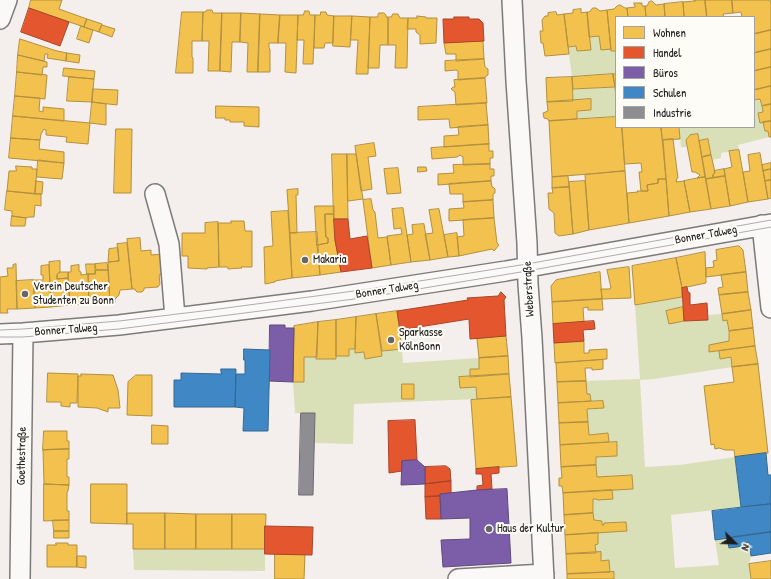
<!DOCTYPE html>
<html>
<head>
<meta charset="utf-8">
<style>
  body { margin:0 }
  #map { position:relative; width:771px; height:579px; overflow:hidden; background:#f4eeed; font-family:"Patrick Hand",sans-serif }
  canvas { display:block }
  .legend { position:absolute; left:615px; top:16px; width:140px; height:112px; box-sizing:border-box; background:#fdfcf7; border:1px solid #a3a29f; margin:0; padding:5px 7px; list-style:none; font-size:12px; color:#1c1c1c }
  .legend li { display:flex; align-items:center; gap:8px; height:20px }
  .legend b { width:20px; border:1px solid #a3a29f }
  .north { position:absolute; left:715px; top:523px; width:40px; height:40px; -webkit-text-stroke:3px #fdfcf7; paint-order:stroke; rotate:113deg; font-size:11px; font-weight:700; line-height:16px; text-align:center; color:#1c1c1c }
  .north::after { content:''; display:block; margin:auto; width:14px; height:18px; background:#1c1c1c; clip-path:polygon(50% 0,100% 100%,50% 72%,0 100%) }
</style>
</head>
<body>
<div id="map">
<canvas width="771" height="579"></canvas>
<ul class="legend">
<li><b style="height:11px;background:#f2c14e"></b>Wohnen</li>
<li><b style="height:11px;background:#e4572e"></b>Handel</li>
<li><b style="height:11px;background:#7b5ea7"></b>Büros</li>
<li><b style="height:11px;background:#3f88c5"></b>Schulen</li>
<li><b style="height:11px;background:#8d8d92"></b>Industrie</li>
</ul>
<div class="north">N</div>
</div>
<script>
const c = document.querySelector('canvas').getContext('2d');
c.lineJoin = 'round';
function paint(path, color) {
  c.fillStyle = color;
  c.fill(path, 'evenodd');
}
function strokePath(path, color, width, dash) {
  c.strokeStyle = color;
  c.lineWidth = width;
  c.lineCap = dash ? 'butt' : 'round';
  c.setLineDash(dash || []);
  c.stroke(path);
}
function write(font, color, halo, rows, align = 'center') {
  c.font = font + ' "Patrick Hand",sans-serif';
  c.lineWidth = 4;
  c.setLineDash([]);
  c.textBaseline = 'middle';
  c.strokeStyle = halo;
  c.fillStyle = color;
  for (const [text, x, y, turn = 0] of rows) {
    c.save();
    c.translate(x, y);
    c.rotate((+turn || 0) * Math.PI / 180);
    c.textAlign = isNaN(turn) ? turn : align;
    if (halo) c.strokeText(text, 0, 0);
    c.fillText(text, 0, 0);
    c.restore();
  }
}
const green = new Path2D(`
  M599,36L601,49H611V51H616V74L572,77L568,47L576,46L577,51L590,50L589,37Z
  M615,87L616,98V117L577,119V111L591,110V100L573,101V89Z
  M760,99C763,110 763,120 765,131H768L769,137L738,145L739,150L721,153V158L712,160L709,140L699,141L698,134L690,135L686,140L687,147H681L679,127H754V100Z
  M682,297L683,307L666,311L669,324L684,321L708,320V315L722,314L723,321L727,320L729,341L709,345V352L719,351L720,359L731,357L732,367L654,379L640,380L645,467L679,465L735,457L741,507L671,515L675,568L719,565L715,540L727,538L729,548L744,546L746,543L749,542L751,556L749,564L751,579H614V572H610L609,560L601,561V553H596L595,545L598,544V533L627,531L626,522L605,523L604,525H602V521L594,520L593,499H596L598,500L613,499L612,490L633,489L632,475L597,477L596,457L617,456V442H609L608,433L589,435L587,409L604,408L603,401H591L590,394H587L586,381L640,379L635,305Z
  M349,349H355V353L364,352L365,359L382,356V351L402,349L403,363L479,358V369H470V377L476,387L477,399L354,404L353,444L314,443L315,413H295L293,382H304V357H317V359H336V356Z
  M133,549H265V571L134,570Z`);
const homes = new Path2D(`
  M31,0H62L59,9L87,19L84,27L29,8Z
  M694,0H705L707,17H684L683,2L695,1Z
  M705,0H732L733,13L723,14L724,17H707Z
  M732,0H770L771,4V30L754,34V17H742L741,12L733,13Z
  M652,1L656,5L664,4L665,17H646L645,6H647L649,2Z
  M683,2L684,17H665L664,4Z
  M634,3H642V6H645L646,17H628L627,8L635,7Z
  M620,5L625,8H627L628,17H616V51H611L607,10L614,9L617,6Z
  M593,8H596L600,11L607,10L611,49L601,50L599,36L589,37L587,12H589Z
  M581,9V13L587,12L591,50L577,51L576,46L568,47L564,14L573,13V10Z
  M207,10H212L213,13H222L220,71H208L209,41H202L203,12H205Z
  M305,11H309L310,15H315L313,64H303L304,40H297L298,15H303Z
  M182,12H203L202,41H192V57L193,58V73H176Z
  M321,12H326L327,15L334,16L333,43H325L324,48H314L315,15H320Z
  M556,12L557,15L564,14L569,54L545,56L543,43H541L540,31H543L542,20L545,16H548V13Z
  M222,13H241L240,42H232L231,72L220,71Z
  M241,13L260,14L258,72H247L248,43L240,42Z
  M379,13H384L386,15V17H388V45H380L379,68H368L370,17H378V15Z
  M260,14L280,15L278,43H269V48L270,49V72H258Z
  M393,14H398L400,18H408L407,68H395L396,45H388V17H391Z
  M280,15H298L296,73L285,72L286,43H278Z
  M334,16H352L350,47L333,46Z
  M352,16L370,17L368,74H356L358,40H351Z
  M417,16L426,17V18H437L436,43L420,44V35L416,32V29H407L408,18H417Z
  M87,19L102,24L99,32L84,27Z
  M102,25L115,29L112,37L99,32Z
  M81,26L93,30L89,43L77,39Z
  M771,30V49L754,53V34Z
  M20,39L57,51L67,53L66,61L47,58L48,54H45L44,61L18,55Z
  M483,41L484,59L456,61V54H446L444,43Z
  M771,49V67L754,71V53Z
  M67,53L80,55L79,63L66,61Z
  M18,55L47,62V67H43L42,75L17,72Z
  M484,59L485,67L488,69V75L485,77V78L458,80V71L456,70L445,71V61Z
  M771,67V86L754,90V71Z
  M64,68L95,71L94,79L63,76Z
  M17,72L47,75L45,99L15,96Z
  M613,74L615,87L573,89L572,77Z
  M613,74H616V98L615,87Z
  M69,77L94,79L92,102L67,101Z
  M572,77L573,101L547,102L546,78Z
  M485,78L487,103L456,105L455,92L451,89L453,87H455L454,80Z
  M771,86V104L762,106L760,99L754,100V90Z
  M93,89L118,90L117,105L92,102Z
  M15,96L40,98L39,111L43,112V107L64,109V121L13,116Z
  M591,99V110L577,111V119L549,121L548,119L544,118L543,113L548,111L547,102Z
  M92,102L106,104V125L90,123Z
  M486,103L488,125L450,128L449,119L418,120V107Z
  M771,104V121L760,123L758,113L763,112L762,106Z
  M216,106L259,107V127L244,126V122H230V120H225V118H216Z
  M13,116L90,123L88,144L66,142L67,137L46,135V130L44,129L41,134L40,140L11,138Z
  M616,117V127H622L625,171L552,177L549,121Z
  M771,121V137H769L768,131H765L763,122Z
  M488,125L489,144L444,147V136L459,135L458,127Z
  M622,127H661L666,179H658V183L647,185L648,191H641L639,172H642L641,163L625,164Z
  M661,127H679L680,139L663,140Z
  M116,129H132L131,193H114Z
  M698,134L705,177L697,178L700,175L695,172H692L686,140L690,135Z
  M11,138L40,140L39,149L64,152V163L9,158Z
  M673,139L678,178H677L676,182L684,181L690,212L669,216L663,140Z
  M708,139L711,155L702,157L699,141Z
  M374,143L376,156L368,157L372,189L361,191L355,146Z
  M489,144V151H493V158H490V164L463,165V157L460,155L457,157L432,159L431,148Z
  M739,150L748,202L730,206L724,169L732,167L729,151Z
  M760,153L768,199L748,202L743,172L750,171L748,155Z
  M332,154H347L348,219H334Z
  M347,154H356L363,199L348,201Z
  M711,155L715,172L713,175V178L706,179L702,157Z
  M38,160L64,163L62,179L37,177Z
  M771,163V169L763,171L762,165Z
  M490,164V169H494V176H491V181L438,185V174L454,173L453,165Z
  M16,166L32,167V169H37L35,194L7,191L9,171H16Z
  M418,167H426L427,171L418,172Z
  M398,168L401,193L387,194L384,169Z
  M724,169L725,176L713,178V175L715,172L714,171Z
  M771,169V180L765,181L763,171Z
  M625,171L629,223L589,230L585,175Z
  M568,176L569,187L552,188V177Z
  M725,176L730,206L711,209L706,179Z
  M705,177L711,209L690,212L684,181Z
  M658,179H666L669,216L629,223L627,193L638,192L637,191H648L647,185L658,183Z
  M771,180V198L768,199L765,181Z
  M36,181L43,182L42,194H35Z
  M491,181L492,187H493L495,189V193L493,194V200L463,202V194H450L449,184Z
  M585,181L589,230L573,234L569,182Z
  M569,187L573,234L559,236L555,233L554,213L549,209L548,193H553L552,188Z
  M298,189V195H296L297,233H290L287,190Z
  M7,191L41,194V206L35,205L34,217H28L27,218L12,216V211L5,210Z
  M371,199L373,210L375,212L378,238L387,237L391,265L372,268L363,200Z
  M493,200L494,218L449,221V209L464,208L463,202Z
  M315,206H334V214H325L326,237L328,238V243L317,245Z
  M403,208L411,262L391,265L387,236L402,234L401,228L394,229L392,209Z
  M439,209L448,257L430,260L425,234L433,233L429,210Z
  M288,211L292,278L275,281V282L265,284L264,247L273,246L271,212Z
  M325,214H334L335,240L341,272L320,275L317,245L328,243V238L326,237Z
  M12,216L26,218L25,226H11Z
  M494,218L497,243L499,245L494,251L492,249L459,256L457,237L464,236L463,220Z
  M231,221H244L245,231H252V267H241L242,268L228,269V267H219L218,223H231Z
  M218,222L219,267L207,268V269L188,268V256H182V233H205V223Z
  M424,224L430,260L411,262L407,235L413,234L412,225Z
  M317,232L320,275L292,278L290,233Z
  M457,233L459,256L448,257L444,235Z
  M140,238L141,251L151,250V255L163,254L165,274L159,275L160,284L158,287L144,288V290L142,292H137L135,290V289H132L127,239Z
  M127,243L132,289L120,290L119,295L115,299V303H110L108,262L119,261L117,244Z
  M739,246L743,250L746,272L706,277V268L714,267L713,261L717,260L716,250Z
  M118,248L119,261L108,262L109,249Z
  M705,252L706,283L682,288L676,258Z
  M676,258L682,288V297L635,305L632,266Z
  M60,261V272L57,275V279L68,278L70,305L51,307L49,262Z
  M107,263L108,270H96L95,264Z
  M16,264L17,309H7L8,313H0V277L8,276L7,268H13V265Z
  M86,264H95V274H87Z
  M49,265L51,307L35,308L33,280H43V275H41V266Z
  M79,265V271L81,272V275L88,274L89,304L70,305L68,272H71V266Z
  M629,267L631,298L602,299L601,289H610V288H611L607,270Z
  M96,270H108L110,303L89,304L88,274H95Z
  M60,272H68V278L57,279V275Z
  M600,272L602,299L552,302L551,286L556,280Z
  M746,272L748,292L719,295L718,288L723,287L721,275Z
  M33,280L35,308L17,309L16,281Z
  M748,292L751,310L722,314L719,295Z
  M602,299L603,310H588V307L583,308L584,322L553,324L552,302Z
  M683,307L684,321L669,324L666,311Z
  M751,310L753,328L729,331L727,320L723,321L722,314Z
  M397,311L402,349L382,351L376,314Z
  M376,314L382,356L365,359L364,352L355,353L356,317Z
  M356,317L355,349H349V356H336V320Z
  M336,320V359H316L318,322Z
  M318,322L317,357H304V382H293L294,326Z
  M753,328L755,346L709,352V345L729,341V331Z
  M506,336L508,356L479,358L477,339Z
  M584,342V353H589V350L607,349V359L555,363L554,343Z
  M755,346L758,364L732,367L731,357L720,359L719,351Z
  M508,356L509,374L470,377V369H479V358Z
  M603,360V369L592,370V368H585L586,381L557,382L556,363Z
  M758,364L768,453L735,457L734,450H725L719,448L715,449L714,444L711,445L704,386L734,382L732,367Z
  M48,373L78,374L77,403H70V407L61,406V402H47Z
  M81,374L113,375L118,390L120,408H108V412L97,408L78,407V376H81Z
  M509,374L511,397L477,399L476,387L460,388L459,377Z
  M136,375H152V416L127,415L128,382Z
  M586,381L587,394H590L591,401L558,403L557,382Z
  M402,384H414V399H402Z
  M511,397L517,466L476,469L471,400Z
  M603,401L604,408L587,409L588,422L559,423L558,403Z
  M588,422L589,435L608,433L609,442L560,445L559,423Z
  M152,425L168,426V444H152Z
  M44,431H67V441H69V449L43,450Z
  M617,442V456L596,457V465L561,467L560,445Z
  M69,449V459H67V477H69V485L44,484L43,450Z
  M596,465L597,477L632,475L633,489L563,493L562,486H559V478H562L561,467Z
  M44,484L69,485L68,491L67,492V511H69V520L44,521Z
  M91,484H127V524L91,523Z
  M612,490L613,499L598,500L596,499H593V513L564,515L563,493Z
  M127,513H165V549H133V524H127Z
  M165,513L196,514V549H165Z
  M593,513L594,520L602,521V525H604V523L626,522L627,531L565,535L564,515Z
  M196,514H232V549H196Z
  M232,514H266L265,549H232Z
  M53,520H69V531H54Z
  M54,531H69V538H54Z
  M598,533V544L595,545L596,553L566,554L565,535Z
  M56,543H68V545H77V567H47V545H56Z
  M601,552V561L609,560L610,572L567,574L566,554Z
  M275,554H305L304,579H275Z
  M77,556H86V568L77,567Z
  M771,561V579H751L749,564Z
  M614,572V579H567V574Z`);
const shops = new Path2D(`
  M29,8L69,22L60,46L21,32Z
  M454,17H469V19H479L483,23L484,41L444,43L443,19H454Z
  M334,219H348L350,239L367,236L372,268L341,272L335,240Z
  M687,287L688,292L690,293V305L707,303L708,320L684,321L682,288Z
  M501,292L506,297L504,300L506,336L470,339L469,319L400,330L397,311L468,300L467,298L498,296Z
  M594,321L595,329L583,330L584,341L554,343L553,324Z
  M415,420L417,460L402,461V471L389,473L388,421Z
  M446,466L450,469L451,481L425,484V467Z
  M499,467V473L491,474L492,489L477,490V486L483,485L482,474H476V469Z
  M451,481V493L440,494V496L425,497V484Z
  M440,496L441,519H426L425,497Z
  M265,526L313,527L312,555L265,554Z`);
const offices = new Path2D(`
  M270,325H285V328H294L293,382L269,381Z
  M417,460L425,467V484L401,485L402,461Z
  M507,489L511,563L443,567L441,540L470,539V518L441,519L440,494L477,490Z`);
const schools = new Path2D(`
  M244,349L270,350L268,431H243L244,408L235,407L236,374H245V360H244Z
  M221,369H236L235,407H174V380H181V373L221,374Z
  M766,453L768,475H771V504L741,507L735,457Z
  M771,504V532L715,540L712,511Z
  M771,532V553L751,556L749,542L746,543L744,546L729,548L727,538Z`);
const industry = new Path2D(`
  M301,413H315L313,495H299Z`);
const minor = new Path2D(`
  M512,0L516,81L527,243L528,284L532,338L544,579
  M0,19L7,0
  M155,194L169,244L175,318
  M762,225L771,308
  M0,334L23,333L119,325L312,301L506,271L771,224
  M20,579L23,333
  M458,579L544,574`);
const tram = new Path2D(`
  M0,330L23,329L119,321L211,310L369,289L527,264L771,220
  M0,337H23L119,329L370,297L527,271L771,227`);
const markers = [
  [305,260,4,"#686665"],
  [25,294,4,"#686665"],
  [391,340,4,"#686665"],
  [489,529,4,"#686665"]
];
const streetNames = [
  ["Bonner Talweg",706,235,-10],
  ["Weberstraße",529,289,-93],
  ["Bonner Talweg",387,290,-9],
  ["Bonner Talweg",66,330,-4],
  ["Goethestraße",22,456,-89]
];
const poiNames = [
  ["Makaria",313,260],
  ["Verein Deutscher",33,287],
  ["Studenten zu Bonn",33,301],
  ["Sparkasse",399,333],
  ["KölnBonn",399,347],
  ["Haus der Kultur",497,529]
];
paint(green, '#d9e0b7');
paint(homes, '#f2c14e');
strokePath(homes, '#b2903f', 1);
paint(shops, '#e4572e');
strokePath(shops, '#a84529', 1);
paint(offices, '#7b5ea7');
strokePath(offices, '#5e4a7d', 1);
paint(schools, '#3f88c5');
strokePath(schools, '#346892', 1);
paint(industry, '#8d8d92');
strokePath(industry, '#6b6b6f', 1);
strokePath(minor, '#7d7a7a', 22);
strokePath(minor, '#faf9f7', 19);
strokePath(tram, '#aeadac', 1);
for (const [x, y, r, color] of markers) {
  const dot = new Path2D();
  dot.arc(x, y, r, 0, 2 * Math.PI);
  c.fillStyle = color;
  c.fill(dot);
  strokePath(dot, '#fdfcf7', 1.5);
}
write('12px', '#1c1c1c', '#fdfcf7', streetNames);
write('12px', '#1c1c1c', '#fdfcf7', poiNames, 'left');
</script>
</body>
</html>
